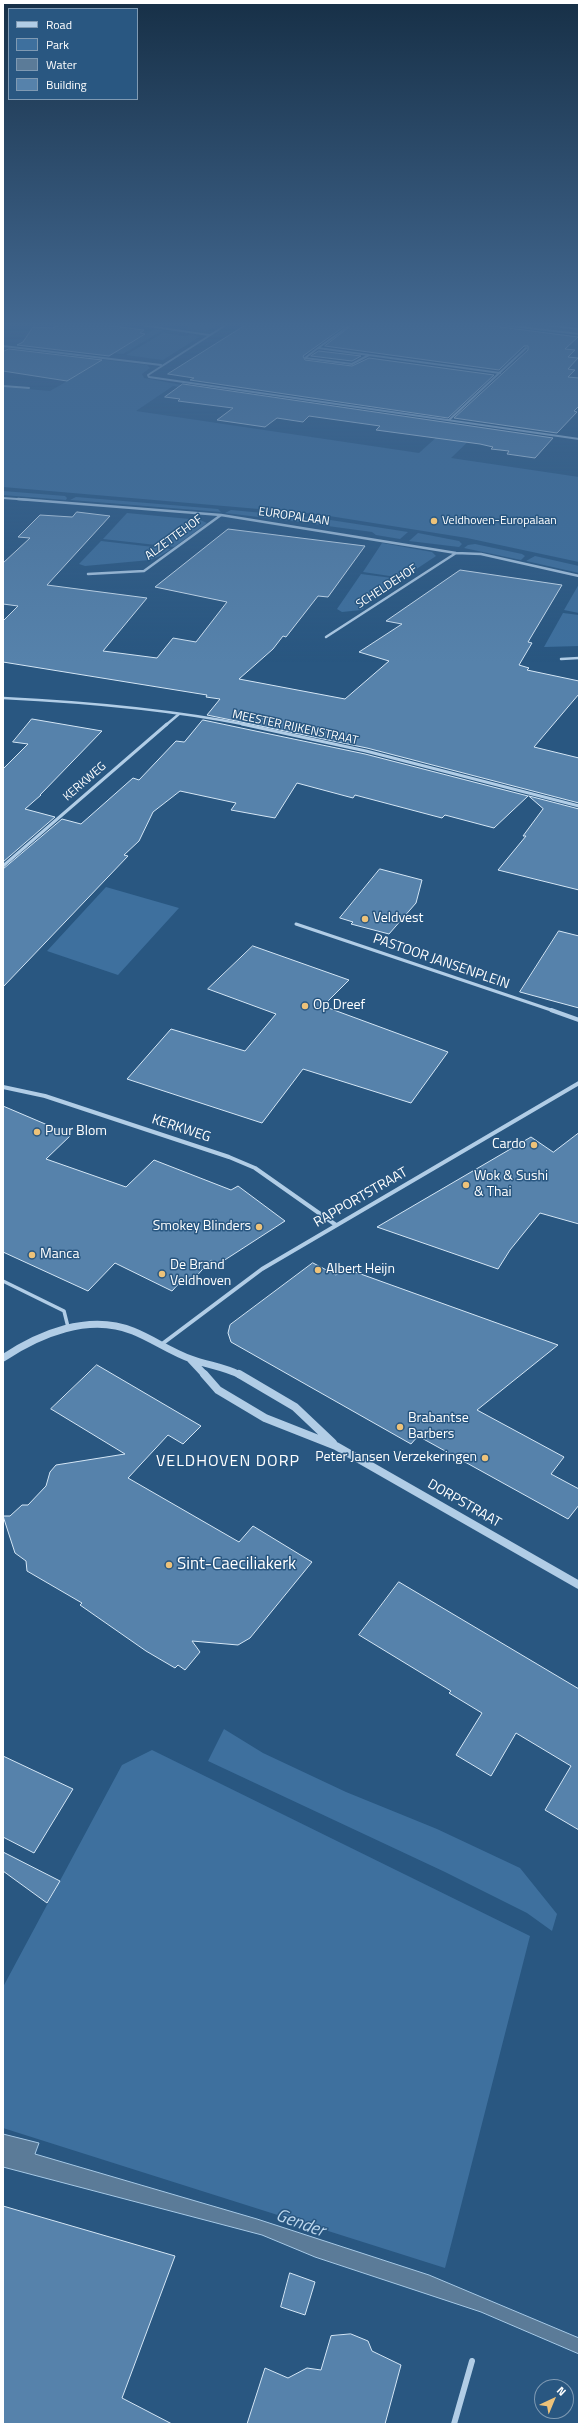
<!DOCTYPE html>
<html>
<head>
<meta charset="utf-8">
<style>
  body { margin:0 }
  #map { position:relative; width:582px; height:2427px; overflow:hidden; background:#295781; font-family:"Titillium Web",sans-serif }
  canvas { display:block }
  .frame { position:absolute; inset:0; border:4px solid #fff; pointer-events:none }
  .legend { position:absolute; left:8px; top:8px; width:130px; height:92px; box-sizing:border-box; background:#295781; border:1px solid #7f9ab3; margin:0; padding:5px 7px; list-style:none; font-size:12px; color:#fff }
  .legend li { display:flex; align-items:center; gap:8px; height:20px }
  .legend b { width:20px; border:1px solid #7f9ab3 }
  .north { position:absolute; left:534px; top:2379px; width:40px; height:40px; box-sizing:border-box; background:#295781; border:1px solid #7f9ab3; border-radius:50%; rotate:44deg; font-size:11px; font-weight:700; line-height:16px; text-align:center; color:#fff }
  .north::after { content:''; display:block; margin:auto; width:14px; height:18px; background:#edc279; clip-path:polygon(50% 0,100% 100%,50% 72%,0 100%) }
</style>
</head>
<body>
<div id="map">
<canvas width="582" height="2427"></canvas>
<div class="frame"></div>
<ul class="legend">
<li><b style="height:5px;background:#b1cde6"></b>Road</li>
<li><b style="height:11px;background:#3e709e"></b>Park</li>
<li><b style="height:11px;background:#5b7b98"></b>Water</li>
<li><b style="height:11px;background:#5682ab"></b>Building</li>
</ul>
<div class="north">N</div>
</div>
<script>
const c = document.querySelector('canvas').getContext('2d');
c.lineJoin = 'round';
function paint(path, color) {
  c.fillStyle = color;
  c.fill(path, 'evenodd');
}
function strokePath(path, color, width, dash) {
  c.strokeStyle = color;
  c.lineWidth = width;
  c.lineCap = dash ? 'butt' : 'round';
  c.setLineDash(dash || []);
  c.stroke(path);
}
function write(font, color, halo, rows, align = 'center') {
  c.font = font + ' "Titillium Web",sans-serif';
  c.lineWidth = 3;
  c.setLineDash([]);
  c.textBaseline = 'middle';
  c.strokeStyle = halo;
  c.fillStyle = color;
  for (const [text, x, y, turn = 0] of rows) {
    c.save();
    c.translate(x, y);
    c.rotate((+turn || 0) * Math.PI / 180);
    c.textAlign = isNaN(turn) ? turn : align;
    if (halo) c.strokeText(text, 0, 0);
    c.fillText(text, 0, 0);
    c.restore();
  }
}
const green = new Path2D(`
  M179,323L219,325L206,331L186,330L189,327L178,325L171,328Z
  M492,323H520L579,330V334Z
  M155,329L163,330L123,354L114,353Z
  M166,331L165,333L185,336L191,334L199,337L163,360L126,355Z
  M79,357L147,365L150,368L142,374L144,378L193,387L190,389L173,386L136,411L419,453L449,426L419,418L468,425L466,427L480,430L451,458L579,477V562L467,538L317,514L3,487V387L50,391L100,362L76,359Z
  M3,491L65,496L67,498L66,500L3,495Z
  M76,497L218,509L221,512L70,500Z
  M231,510L307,517L312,520L309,523L225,513Z
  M127,513L200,520L207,523L174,547L103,539Z
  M324,519L408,532L400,539L376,535L372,532L313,524Z
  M418,533L459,541L462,544L459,547L409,541Z
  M101,541L171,549L160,556L150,560L85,566L79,564Z
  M382,543L432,552L436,556L403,578L363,572Z
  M475,544L522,554L525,556L521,560L464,548L468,545Z
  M535,556L579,566V573L526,561Z
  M361,574L400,579L359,606L364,608L361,610L342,612L337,609Z
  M579,584V613L564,610Z
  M563,613L579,615V646L544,647Z
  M106,887L179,908L118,975L47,951Z
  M224,1729L263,1753L346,1792L437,1829L520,1868L557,1914L552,1931L527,1913L445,1872L208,1761Z
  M152,1750L530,1936L445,2268L3,2128V1987L122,1765Z`);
const water = new Path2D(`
  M3,2134L39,2143L35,2154L257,2219L429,2275L579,2338V2354L481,2312L315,2257L262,2235L3,2167Z`);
const building = new Path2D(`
  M62,323H89L144,330L140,333L145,334L109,356L17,345L23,342L33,327L52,328Z
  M249,323H349L303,356L305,360L352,366L369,358L494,375L448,418L190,380L194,378L168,374Z
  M355,323H483L485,325L578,337L565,349L575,350L568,357L578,358L568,369L575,370L568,377L579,378V406L574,411L577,412L557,433L454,418L528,350V346H524L499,370L325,346Z
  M9,349L102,360L67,381L3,371V352Z
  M319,351L361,356L352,361L311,356Z
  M183,384L553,438L535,458L507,454L509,451L491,449L493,447L480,444L376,430L380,426L309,416L303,422L277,418L265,427L217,420L233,408L178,401L180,399L165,397Z
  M77,512L110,516L47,585L147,598L103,651L157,658L173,638L196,642L227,602L155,587L228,529L365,546L328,597L318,596L286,637L283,636L273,649L239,679L345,699L389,661L359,652L402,624L386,621L460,570L562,585L528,642L532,643L519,665L529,668L527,670L579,681V694L534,747L579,758V803L367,748L207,715L220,699L206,697L207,695L3,662V621L18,606L3,604V563L30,538L18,537L40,515L72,517Z
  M32,719L102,731L40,795H41L25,809L55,817L3,862V769L28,744L13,742Z
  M203,720L365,754L528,796L494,828L445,815L442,818L355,795L353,798L297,783L275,818L231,810L236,803L180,791L153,812L139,841L124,855L128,856L3,987V869L62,819L81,824L133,778L139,780L176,741L184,742Z
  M529,796L579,809V890L498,870L526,836H523L543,809Z
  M380,869L422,880L416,903L389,934L351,924L353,922L340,918Z
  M559,931L579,936V1008L520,992Z
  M253,946L349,980L323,1006L448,1052L411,1103L303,1069L262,1123L127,1079L171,1029L245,1051L276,1014L208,989Z
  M3,1106L71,1135L46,1159L126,1187L154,1160L231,1190L238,1186L285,1221L217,1265L211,1260L192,1281L184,1278L172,1291L115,1263L88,1291L3,1252Z
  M579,1133V1224L540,1213L510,1250L498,1269L377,1227L531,1137L553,1152Z
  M313,1263L336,1275L344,1268L558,1345L477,1410L564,1457L551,1474L579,1489V1505L568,1519L418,1436L411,1444L231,1342L228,1333L230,1325Z
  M97,1365L201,1426L183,1444L168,1435L128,1478L239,1542L253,1526L312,1562L250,1638L238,1645L192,1641L200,1652L185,1670L178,1665L175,1668L146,1651L80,1605L82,1603L27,1571L26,1561L15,1553L3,1516H10L22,1505H28L46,1486L50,1472L56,1465L125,1454L51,1409Z
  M399,1582L579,1689V1830L545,1810L571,1766L516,1733L491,1776L456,1755L482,1713L449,1693L451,1691L359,1635Z
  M3,1756L73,1789L34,1853L3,1837Z
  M3,1852L60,1881L47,1903L3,1871Z
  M3,2206L175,2256L122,2398L172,2424H3Z
  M290,2273L315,2282L305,2315L281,2307Z
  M351,2334L368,2341L372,2351L401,2365L385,2424H247L265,2368L288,2378L307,2368L321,2370L331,2336Z`);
const pedestrian = new Path2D(`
  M3,1281L64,1311L68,1327`);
const minorFar4 = new Path2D(`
  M128,323L209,335
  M229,323L148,375L149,377L579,439
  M353,323L318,348L500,373
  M485,323L579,334
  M527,323L579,329
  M3,346L161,365
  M318,348L305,358L352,364L369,355
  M3,386L29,388
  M449,420L526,348
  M3,498L31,500`);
const minorFar3 = new Path2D(`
  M18,499L221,515L456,553L481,554L579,576
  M88,574L144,571L221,515
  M326,637L456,553
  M561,659L579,658
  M3,698C85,702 167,709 248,725
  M166,725L179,714`);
const minorFar2 = new Path2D(`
  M242,724L366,751L579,806
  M3,866L167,724
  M296,924L554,1011`);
const minorFar1 = new Path2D(`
  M551,1010L579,1020
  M3,1087L45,1096L229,1157L255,1168L336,1225
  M162,1344L262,1269L579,1083`);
const minor = new Path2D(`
  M454,2424L472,2361`);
const tertiaryFar1 = new Path2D(`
  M3,1358C39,1334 89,1313 133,1331C153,1339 171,1352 191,1359C207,1365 225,1367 240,1375
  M190,1359L205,1375`);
const tertiary = new Path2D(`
  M204,1374L218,1390L265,1418L336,1446L579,1585
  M239,1374L295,1407L333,1443`);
const markers = [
  [434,521,4,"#edc279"],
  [365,919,4,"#edc279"],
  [305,1006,4,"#edc279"],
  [37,1132,4,"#edc279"],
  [534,1145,4,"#edc279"],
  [466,1185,4,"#edc279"],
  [259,1227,4,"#edc279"],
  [32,1255,4,"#edc279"],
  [318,1270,4,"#edc279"],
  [162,1274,4,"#edc279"],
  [400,1427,4,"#edc279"],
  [485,1458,4,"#edc279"],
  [169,1565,4,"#edc279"]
];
const farStreetnames = [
  ["EUROPALAAN",294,517,8],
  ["ALZETTEHOF",174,538,-36],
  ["SCHELDEHOF",387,587,-33],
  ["MEESTER RIJKENSTRAAT",295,728,12],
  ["KERKWEG",85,782,-41]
];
const farPoinames = [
  ["Veldhoven-Europalaan",442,521]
];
const poiNames = [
  ["Veldvest",373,919],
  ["Op Dreef",313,1006],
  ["Puur Blom",45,1132],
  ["Cardo",526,1145,"right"],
  ["Wok & Sushi",474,1177],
  ["& Thai",474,1193],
  ["Smokey Blinders",251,1227,"right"],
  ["Manca",40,1255],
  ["De Brand",170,1266],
  ["Veldhoven",170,1282],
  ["Albert Heijn",326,1270],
  ["Brabantse",408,1419],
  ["Barbers",408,1435],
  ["Peter Jansen Verzekeringen",477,1458,"right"]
];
const streetNames = [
  ["PASTOOR JANSENPLEIN",441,962,19],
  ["KERKWEG",181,1129,18],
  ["RAPPORTSTRAAT",361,1198,-30],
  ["DORPSTRAAT",464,1504,30]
];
const quarterNames = [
  ["VELDHOVEN DORP",228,1462]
];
const nearPoinames = [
  ["Sint-Caeciliakerk",177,1565]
];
const nearWaternames = [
  ["Gender",300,2224,20]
];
paint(green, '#3e709e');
paint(water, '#5b7b98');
strokePath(water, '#a6c9e6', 1);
paint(building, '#5682ab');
strokePath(building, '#d4e6f5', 1);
strokePath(pedestrian, '#b1cde6', 3.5);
strokePath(minorFar4, '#b1cde6', 2);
strokePath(minorFar3, '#b1cde6', 2.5);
strokePath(minorFar2, '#b1cde6', 3);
strokePath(minorFar1, '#b1cde6', 4);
strokePath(minor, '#b1cde6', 6);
strokePath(tertiaryFar1, '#b1cde6', 7);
strokePath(tertiary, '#b1cde6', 8);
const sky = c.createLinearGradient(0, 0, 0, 663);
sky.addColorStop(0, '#173047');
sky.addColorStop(0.49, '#436992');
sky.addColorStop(1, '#43699200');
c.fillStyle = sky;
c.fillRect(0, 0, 582, 663);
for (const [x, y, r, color] of markers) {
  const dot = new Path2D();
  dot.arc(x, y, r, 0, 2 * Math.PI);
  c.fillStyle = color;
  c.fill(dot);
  strokePath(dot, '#295781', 1.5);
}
write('12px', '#fff', '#295781', farStreetnames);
write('12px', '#fff', '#295781', farPoinames, 'left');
write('14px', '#fff', '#295781', poiNames, 'left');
write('14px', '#fff', '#295781', streetNames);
c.letterSpacing = '1px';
write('16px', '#fff', '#295781', quarterNames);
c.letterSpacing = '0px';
write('17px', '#fff', '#295781', nearPoinames, 'left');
write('italic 18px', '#bdd7ed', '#295781', nearWaternames);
</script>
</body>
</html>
